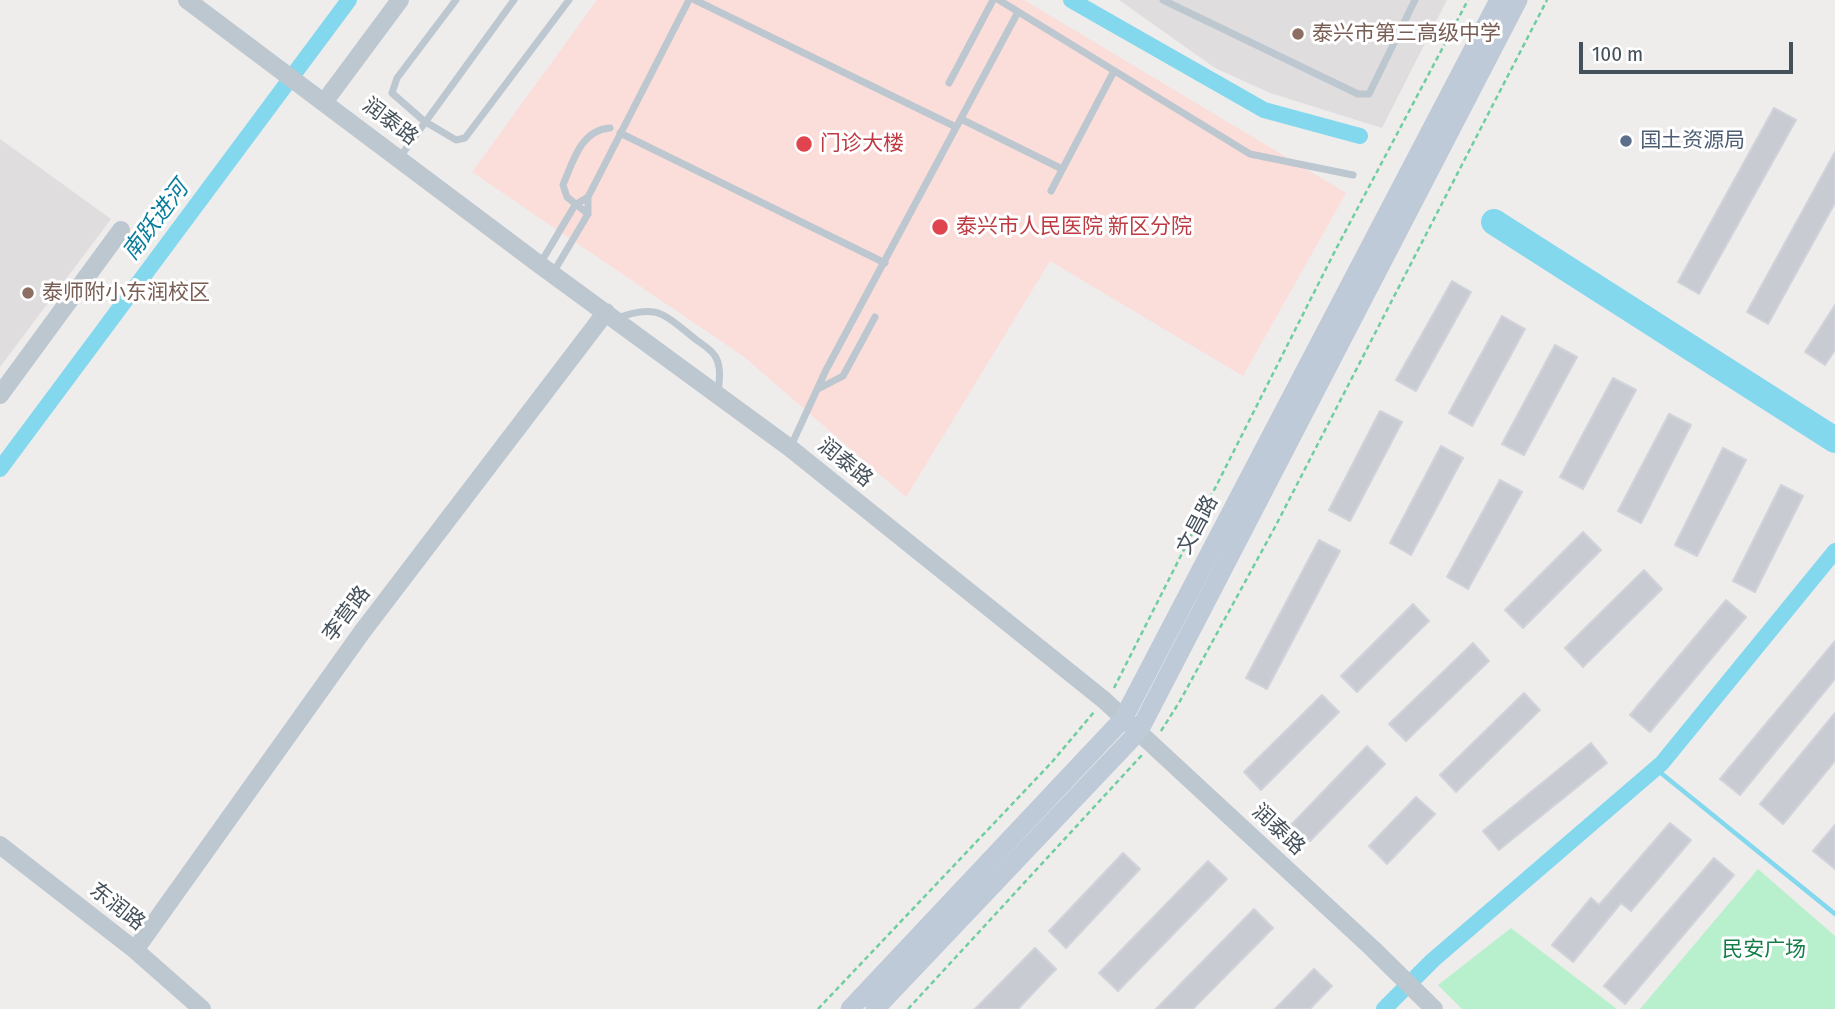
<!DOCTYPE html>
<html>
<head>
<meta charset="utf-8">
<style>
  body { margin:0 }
  #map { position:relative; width:1835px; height:1009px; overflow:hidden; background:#efecec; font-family:"Fira Sans Condensed",sans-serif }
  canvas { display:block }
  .scale { position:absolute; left:1579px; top:42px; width:214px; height:32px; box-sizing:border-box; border:4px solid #44505a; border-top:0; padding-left:9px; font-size:21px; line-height:24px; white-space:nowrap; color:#44505a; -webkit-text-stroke:5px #fff; paint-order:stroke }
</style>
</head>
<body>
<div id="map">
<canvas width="1835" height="1009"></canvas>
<div class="scale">100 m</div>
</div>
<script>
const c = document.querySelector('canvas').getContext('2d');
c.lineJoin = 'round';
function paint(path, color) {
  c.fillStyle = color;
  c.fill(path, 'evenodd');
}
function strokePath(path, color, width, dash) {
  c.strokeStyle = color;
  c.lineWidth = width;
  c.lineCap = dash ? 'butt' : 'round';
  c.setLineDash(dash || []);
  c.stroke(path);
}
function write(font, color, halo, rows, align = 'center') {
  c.font = font + ' "Fira Sans Condensed","Noto Sans SC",sans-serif';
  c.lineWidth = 6;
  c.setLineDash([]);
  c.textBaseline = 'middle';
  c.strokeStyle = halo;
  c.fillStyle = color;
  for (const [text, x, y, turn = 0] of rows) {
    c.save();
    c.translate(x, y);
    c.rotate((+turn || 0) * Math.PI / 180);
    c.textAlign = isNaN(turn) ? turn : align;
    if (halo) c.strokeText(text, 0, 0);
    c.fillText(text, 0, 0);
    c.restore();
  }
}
const education = new Path2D(`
  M1119,0H1447L1382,128L1270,93L1215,68Z
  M0,139L111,219L0,367Z`);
const medical = new Path2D(`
  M597,0H1024L1346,193L1243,376L1050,261L906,497L743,356L472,172Z`);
const green = new Path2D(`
  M1758,869L1835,936V1009H1640Z
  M1511,928L1617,1009H1462L1438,985Z`);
const stream = new Path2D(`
  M1656,769L1835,914`);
const canal = new Path2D(`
  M1071,0L1264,110L1360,136
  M0,469L349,0
  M1384,1009L1433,960L1662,763L1835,551`);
const river = new Path2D(`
  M1494,222L1835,440`);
const building = new Path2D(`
  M1774,108L1796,120L1699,294L1678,282Z
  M1835,152V203L1768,324L1747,312Z
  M1452,281L1471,292L1416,391L1396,380Z
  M1835,305V350L1825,365L1805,352Z
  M1502,316L1525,329L1472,426L1449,413Z
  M1555,345L1577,357L1524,455L1502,444Z
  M1613,378L1636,390L1583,489L1560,477Z
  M1380,411L1402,422L1350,521L1329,510Z
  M1669,414L1691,425L1641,523L1618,511Z
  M1441,446L1463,458L1411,555L1390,543Z
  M1723,448L1746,460L1697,556L1675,545Z
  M1500,480L1522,492L1468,589L1447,577Z
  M1781,485L1803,496L1755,592L1733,581Z
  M1583,532L1601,550L1523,628L1505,610Z
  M1319,540L1340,551L1267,689L1246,678Z
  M1644,570L1662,589L1583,667L1565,648Z
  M1726,600L1746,617L1650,732L1630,715Z
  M1413,604L1429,621L1357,692L1341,676Z
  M1835,641V679L1740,795L1720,779Z
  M1473,643L1489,661L1406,741L1389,724Z
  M1524,693L1540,710L1456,792L1440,775Z
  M1322,695L1339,712L1261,790L1244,772Z
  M1835,713V761L1783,824L1760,804Z
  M1591,743L1607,763L1499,850L1483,831Z
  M1367,746L1385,764L1310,841L1292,824Z
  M1416,797L1435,814L1387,864L1369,846Z
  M1670,823L1691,840L1631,911L1621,903L1573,962L1552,945L1591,898L1599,905Z
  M1835,825V869L1813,851Z
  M1123,853L1140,869L1066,948L1049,931Z
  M1714,858L1734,875L1625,1004L1604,986Z
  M1208,861L1227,879L1118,991L1099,973Z
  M1254,909L1273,928L1193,1009H1156Z
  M1035,948L1056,969L1018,1009H975Z
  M1314,969L1332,986L1310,1009H1275Z`);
const path = new Path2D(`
  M1114,688L1336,249L1468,0
  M1161,731L1180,701L1275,527L1547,0
  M818,1009L1052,762L1094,712
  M908,1009L1142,755`);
const service = new Path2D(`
  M456,0L397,78L392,93L424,121L456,140L465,138L569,0
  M695,0L956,127
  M999,0L1250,154L1353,175
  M1163,0L1358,94H1369L1415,0
  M949,83L993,0
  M961,119L1062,169
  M620,133L885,263
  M400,157L514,0
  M1051,191L1114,71
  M588,214L567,197L563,185C573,161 581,130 610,128
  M540,264L575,205L588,197
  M553,273L588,214V197L689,0
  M615,319C655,303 663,313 694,338C700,343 711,349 715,356C722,367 719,382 718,394
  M818,389L843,376L875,317
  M790,448L826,370L1018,12`);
const tertiary = new Path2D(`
  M187,0L540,265L790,448L1104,700L1373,949L1434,1009
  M325,101L400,0
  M0,395L121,230
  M0,845L135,950L202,1009
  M135,950L362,632L606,312`);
const secondary = new Path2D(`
  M850,1009L1123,719L1499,0
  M875,1009L1139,731L1518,0`);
const markers = [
  [1298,34,7,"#8d6e63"],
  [1626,141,7,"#5c6f8a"],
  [804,144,9,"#e0444e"],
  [940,227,9,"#e0444e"],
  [28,293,7,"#8d6e63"]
];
const educationNames = [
  ["泰兴市第三高级中学",1312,34],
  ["泰师附小东润校区",42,293]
];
const streetNames = [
  ["润泰路",390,122,37],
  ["润泰路",845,463,39],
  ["文昌路",1198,525,-62],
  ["李营路",347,614,-53],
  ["润泰路",1278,830,43],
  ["东润路",117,907,38]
];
const serviceNames = [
  ["国土资源局",1640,141]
];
const healthNames = [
  ["门诊大楼",820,144],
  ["泰兴市人民医院 新区分院",956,227]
];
const parkNames = [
  ["民安广场",1764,950]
];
const waterNames = [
  ["南跃进河",156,221,-53]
];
paint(education, '#e0ddde');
paint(medical, '#fbddda');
paint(green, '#b8f0cd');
strokePath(stream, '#83d8ee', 4.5);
strokePath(canal, '#83d8ee', 16);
strokePath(river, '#83d8ee', 26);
paint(building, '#c9cbd2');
strokePath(building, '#d0d3d9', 2);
strokePath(path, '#6fce9f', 2.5, [5, 3.5]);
strokePath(service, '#bcc7d0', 7);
strokePath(tertiary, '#bcc7d0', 18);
strokePath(secondary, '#becad7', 19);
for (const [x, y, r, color] of markers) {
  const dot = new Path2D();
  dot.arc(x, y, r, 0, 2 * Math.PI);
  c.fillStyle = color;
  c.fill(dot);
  strokePath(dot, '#fff', 2.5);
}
write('21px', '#785e54', '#fff', educationNames, 'left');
write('21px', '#44505a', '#fff', streetNames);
write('21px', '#4e5e75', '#fff', serviceNames, 'left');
write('21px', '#be3a42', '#fff', healthNames, 'left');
write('21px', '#137d48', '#fff', parkNames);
write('italic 23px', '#097d9b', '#fff', waterNames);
</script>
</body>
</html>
